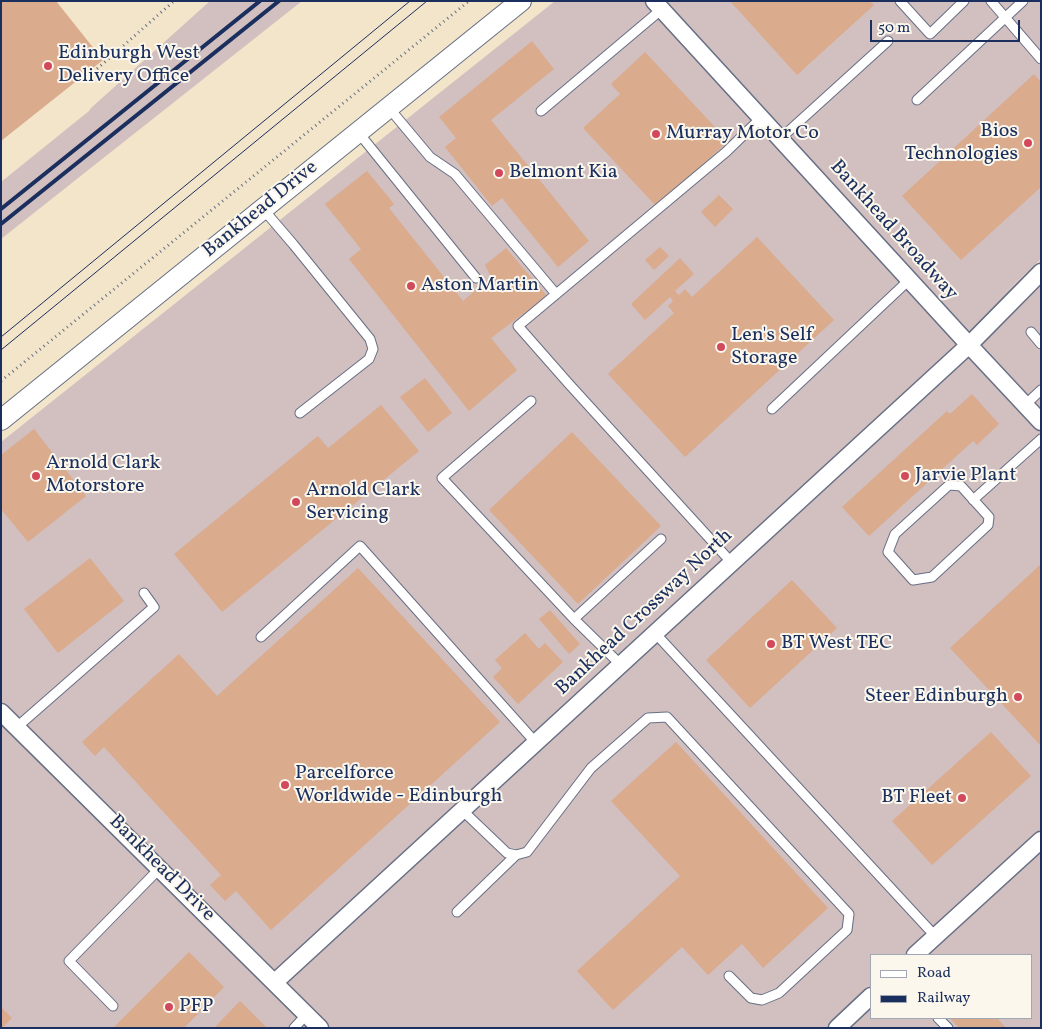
<!DOCTYPE html>
<html>
<head>
<meta charset="utf-8">
<style>
  body { margin:0 }
  #map { position:relative; width:1042px; height:1029px; overflow:hidden; background:#f2e5ca; font-family:Vollkorn,serif }
  canvas { display:block }
  .frame { position:absolute; inset:0; border:2px solid #1b2f5e; pointer-events:none }
  .legend { position:absolute; left:870px; top:954px; width:162px; height:65px; box-sizing:border-box; background:#fbf7ec; border:1px solid #a1a7b3; margin:0; padding:6px 9px; list-style:none; font-size:15px; color:#1b2f5e }
  .legend li { display:flex; align-items:center; gap:10px; height:25px }
  .legend b { width:25px; border:1px solid #a1a7b3 }
  .scale { position:absolute; left:870px; top:20px; width:150px; height:22px; box-sizing:border-box; border:2px solid #1b2f5e; border-top:0; padding-left:6px; font-size:15px; line-height:18px; white-space:nowrap; color:#1b2f5e; -webkit-text-stroke:4px #fbf7ec; paint-order:stroke }
</style>
</head>
<body>
<div id="map">
<canvas width="1042" height="1029"></canvas>
<div class="frame"></div>
<ul class="legend">
<li><b style="height:6px;background:#fff"></b>Road</li>
<li><b style="height:6px;background:#1b2f5e"></b>Railway</li>
</ul>
<div class="scale">50 m</div>
</div>
<script>
const c = document.querySelector('canvas').getContext('2d');
c.lineJoin = 'round';
function paint(path, color) {
  c.fillStyle = color;
  c.fill(path, 'evenodd');
}
function strokePath(path, color, width, dash) {
  c.strokeStyle = color;
  c.lineWidth = width;
  c.lineCap = dash ? 'butt' : 'round';
  c.setLineDash(dash || []);
  c.stroke(path);
}
function write(font, color, halo, rows, align = 'center') {
  c.font = font + ' Vollkorn,serif';
  c.lineWidth = 4;
  c.setLineDash([]);
  c.textBaseline = 'middle';
  c.strokeStyle = halo;
  c.fillStyle = color;
  for (const [text, x, y, turn = 0] of rows) {
    c.save();
    c.translate(x, y);
    c.rotate((+turn || 0) * Math.PI / 180);
    c.textAlign = isNaN(turn) ? turn : align;
    if (halo) c.strokeText(text, 0, 0);
    c.fillText(text, 0, 0);
    c.restore();
  }
}
const industrial = new Path2D(`
  M210,1H302L1,239V182L89,111L91,108Z
  M555,1H1041V259L994,303L1041,260V1028H1V442ZM871,955H1031V1018H871Z`);
const building = new Path2D(`
  M1,1H56L103,60L1,141Z
  M730,1H870L874,5L797,75Z
  M532,41L554,69L491,120L589,241L558,267L502,198L492,206L445,147L456,138L439,117Z
  M645,52L728,141L657,207L583,128L620,94L611,84Z
  M1034,74L1041,82V187L961,260L902,196Z
  M367,171L394,204L389,208L463,301L491,277L485,265L506,248L547,296L491,338L517,370L469,411L349,259L361,249L325,204Z
  M719,195L733,209L715,227L701,212Z
  M757,237L834,320L685,457L608,374L674,313L668,306L673,301L670,297L645,320L631,304L680,258L694,274L675,291L679,295L685,289L692,297Z
  M660,247L669,256L654,270L645,260Z
  M425,378L452,413L428,432L400,397Z
  M972,394L999,424L977,445L973,441L869,536L842,507L947,411L950,414Z
  M381,405L419,451L222,612L174,554L318,436L328,448Z
  M34,429L86,496L28,542L1,509V455Z
  M572,432L661,526L578,604L489,510Z
  M90,558L124,601L58,653L24,609Z
  M1041,564V746L950,648Z
  M358,568L500,722L271,930L236,891L225,901L210,885L221,875L104,747L95,756L82,742L179,654L217,696Z
  M792,580L837,628L750,708L706,660Z
  M550,610L580,644L569,654L539,619Z
  M525,633L539,649L545,643L563,662L518,704L493,677L502,668L495,660Z
  M991,732L1031,776L932,865L892,821Z
  M676,742L828,908L763,968L742,944L708,975L682,947L613,1010L577,971L680,876L611,801Z
  M189,952L224,987L184,1028H113Z
  M240,1001L267,1028H214Z
  M1,1007L12,1018L2,1028H1Z
  M950,1018H997L1006,1028H959Z`);
const path = new Path2D(`
  M86,73L89,76L174,1
  M1,381L469,1`);
const service = new Path2D(`
  M900,1L930,34L964,1
  M991,1L1041,59
  M917,100L1023,1
  M389,108L430,157L455,174L556,294
  M541,111L662,9
  M358,132L476,278
  M780,139L888,41
  M263,209L293,244L370,339L373,349L369,359L300,413
  M1031,332L1041,344
  M531,401L442,478L574,619
  M1025,405L1041,390
  M772,409L909,280
  M949,485L961,486L989,517L988,525L932,577L913,580L888,552L895,534Z
  M973,500L1041,439
  M732,563L569,384L518,326L726,152L761,118
  M655,633L936,937
  M261,637L360,546L536,743
  M621,665L574,619L661,539
  M17,727L154,607L144,593
  M462,810L507,853L516,855L527,852L591,768L648,718L667,717L849,914L847,930L779,993L762,1000L751,998L729,976
  M457,912L516,855
  M113,1006L69,961L160,868
  M938,1018L948,1028
  M294,1028L307,1014`);
const minor = new Path2D(`
  M654,1L969,345L1041,422
  M1,712L320,1028
  M915,955L1041,840
  M275,982L969,345L1041,272
  M837,1028L871,996`);
const tertiary = new Path2D(`
  M1,420L521,1`);
const tram = new Path2D(`
  M1,337L410,1
  M1,350L427,1`);
const rail = new Path2D(`
  M1,209L260,1
  M1,224L279,1`);
const markers = [
  [48,66,5,"#d1495b"],
  [656,134,5,"#d1495b"],
  [1028,143,5,"#d1495b"],
  [499,173,5,"#d1495b"],
  [411,286,5,"#d1495b"],
  [721,347,5,"#d1495b"],
  [36,476,5,"#d1495b"],
  [905,476,5,"#d1495b"],
  [296,502,5,"#d1495b"],
  [771,644,5,"#d1495b"],
  [1018,697,5,"#d1495b"],
  [285,785,5,"#d1495b"],
  [962,798,5,"#d1495b"],
  [169,1007,5,"#d1495b"]
];
const poiNames = [
  ["Edinburgh West",58,54],
  ["Delivery Office",58,77],
  ["Bios",1018,132,"right"],
  ["Technologies",1018,155,"right"],
  ["Murray Motor Co",666,134],
  ["Belmont Kia",509,173],
  ["Aston Martin",421,286],
  ["Len's Self",731,336],
  ["Storage",731,359],
  ["Arnold Clark",46,464],
  ["Motorstore",46,487],
  ["Jarvie Plant",915,476],
  ["Arnold Clark",306,491],
  ["Servicing",306,514],
  ["BT West TEC",781,644],
  ["Steer Edinburgh",1008,697,"right"],
  ["Parcelforce",295,774],
  ["Worldwide - Edinburgh",295,797],
  ["BT Fleet",952,798,"right"],
  ["PFP",179,1007]
];
const streetNames = [
  ["Bankhead Drive",261,210,-39],
  ["Bankhead Broadway",893,231,48],
  ["Bankhead Crossway North",645,613,-43],
  ["Bankhead Drive",161,869,45]
];
paint(industrial, '#d2bfc0');
paint(building, '#daab8d');
strokePath(service, '#666f84', 11);
strokePath(minor, '#666f84', 19);
strokePath(tertiary, '#666f84', 22);
strokePath(path, '#666f84', 3, [1, 4]);
strokePath(service, '#fff', 9);
strokePath(minor, '#fff', 16);
strokePath(tertiary, '#fff', 20);
strokePath(tram, '#1b2f5e', 1);
strokePath(rail, '#1b2f5e', 4);
for (const [x, y, r, color] of markers) {
  const dot = new Path2D();
  dot.arc(x, y, r, 0, 2 * Math.PI);
  c.fillStyle = color;
  c.fill(dot);
  strokePath(dot, '#fbf7ec', 2);
}
write('20px', '#1b2f5e', '#fbf7ec', poiNames, 'left');
write('20px', '#1b2f5e', '#fbf7ec', streetNames);
</script>
</body>
</html>
